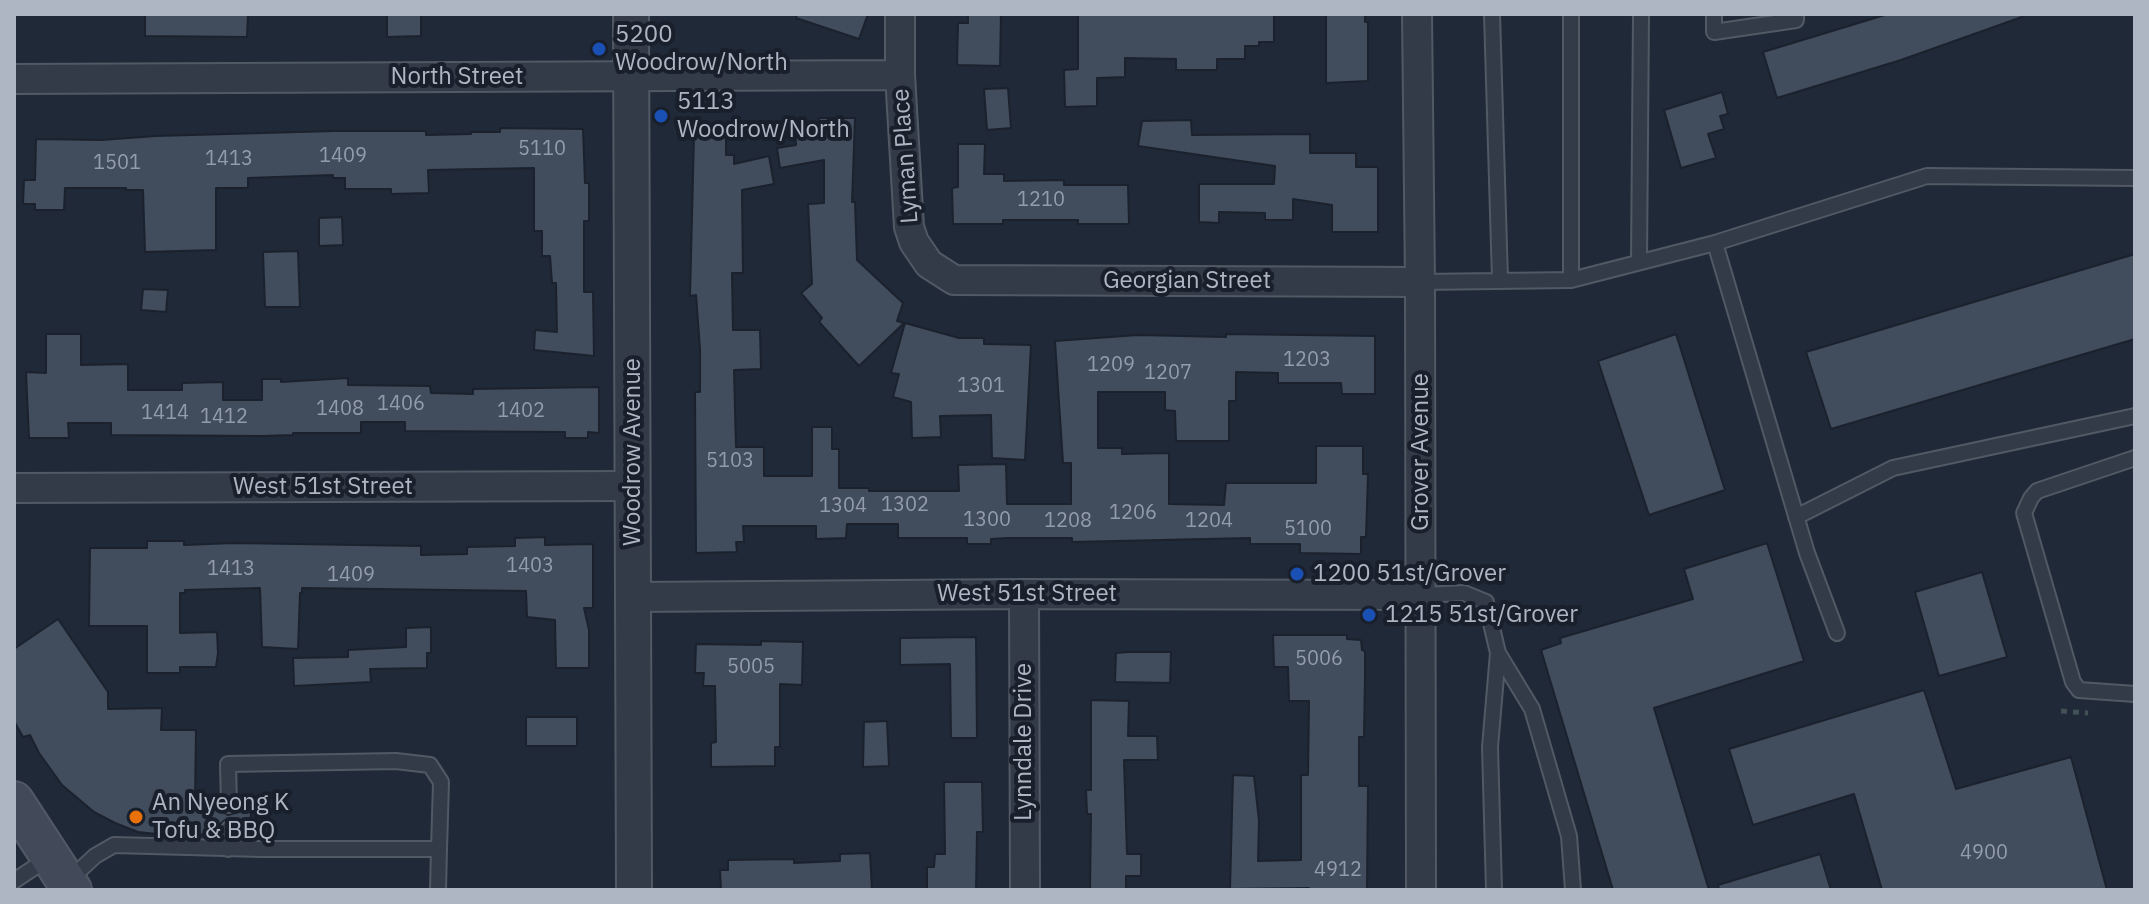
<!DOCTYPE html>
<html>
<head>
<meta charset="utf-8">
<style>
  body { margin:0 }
  #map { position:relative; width:2149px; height:904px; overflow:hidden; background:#202937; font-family:"IBM Plex Sans",sans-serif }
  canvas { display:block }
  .frame { position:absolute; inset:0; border:16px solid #aeb6c4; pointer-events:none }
</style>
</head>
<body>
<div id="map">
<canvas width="2149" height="904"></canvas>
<div class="frame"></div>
</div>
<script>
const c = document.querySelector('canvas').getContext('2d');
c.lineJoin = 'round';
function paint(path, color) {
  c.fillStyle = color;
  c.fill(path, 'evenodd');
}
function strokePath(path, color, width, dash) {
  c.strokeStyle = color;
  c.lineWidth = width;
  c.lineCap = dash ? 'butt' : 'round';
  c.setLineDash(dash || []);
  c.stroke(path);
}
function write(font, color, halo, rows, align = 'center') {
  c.font = font + ' "IBM Plex Sans",sans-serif';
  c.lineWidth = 8;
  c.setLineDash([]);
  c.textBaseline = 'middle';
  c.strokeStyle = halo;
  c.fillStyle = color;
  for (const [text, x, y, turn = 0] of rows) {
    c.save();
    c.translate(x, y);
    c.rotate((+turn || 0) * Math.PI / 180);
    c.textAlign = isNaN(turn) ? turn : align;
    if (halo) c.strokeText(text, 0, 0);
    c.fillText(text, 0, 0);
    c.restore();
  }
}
const building = new Path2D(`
  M145,14H248L247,37L145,36Z
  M387,14H421V36L387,37Z
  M797,14H868L859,39L796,18Z
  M968,14H1001L1000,66L957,65L958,23H968Z
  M1078,14H1274V42H1259V46H1245V59H1217V70H1176V59L1125,58V77L1097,78V106L1065,107L1064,70L1078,69Z
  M1326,14H1365V22H1368V81L1326,83Z
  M1888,14H2022V17L1901,60L1777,98L1763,52Z
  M1008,88L1011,128L987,130L984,89Z
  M1722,92L1728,114L1720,116L1724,129L1708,134L1716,158L1681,168L1664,110Z
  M819,118H855L852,202H855L857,260L903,303L897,321L904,323L859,366L819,322L822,318L801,293L812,284L808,204L824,203V160L780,168L777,148L796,145L795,125H819Z
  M1191,120L1192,135L1310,134V153H1356V167H1378V232H1332V205L1293,199V220H1265V213L1219,212V223L1199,222V184H1274L1275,166L1138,146L1142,121Z
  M500,128L583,129L585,183H589V221H584V292H593L594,356L534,350L535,330L557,332L556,283H552L550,256H542V231H534V168L428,170L429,193L391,194V189H345V178H333V175L248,178V188H216V250L145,252L143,190H126V188H65L64,210H35V204H23L24,180H35L36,139L101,140L156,136L334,131H426V135L471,134V132H500Z
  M694,135H726V155H734V164L769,156L774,184L742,190L743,273H732L733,330H760V332L761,369L734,370L736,447H764V476H812V427H832V449H839V488H869V491H959L958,465L1006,464L1007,504H1071V463H1063L1055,341L1138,335L1226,337V334L1375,336V394H1342L1341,383H1278V373L1236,372V401H1229V441H1176L1175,411L1165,410V392H1098V448H1122V454L1169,453V504L1224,505L1226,483H1316V446H1363V474H1368L1366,537H1361V554L1300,553V544H1250V538L1072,542V538H1008L991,539V544H967V538H898V524H847L846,538L816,539V526H743L744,542H736L737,552L696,553L695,392H700V349L696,295L690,296Z
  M958,144H985L984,174H1004V181L1064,180V185H1128L1129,224H1078V220H1003V224H953L952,188L958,187Z
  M342,217L343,245L319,246V218Z
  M298,251L300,307H265L263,252Z
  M2135,254V339L1831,429L1806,352Z
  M143,289L168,290L166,312L141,310Z
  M905,323L959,338H984V344L1031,345L1025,460L992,458L991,415L940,416L941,437L912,438L911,402L893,397L899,374L891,373Z
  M46,334H81V365L128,364V390H182V383L223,382V400H262V379H281V382L348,378V385L430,386L431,393L473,394V389L599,387V433L588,432V438H565V432L405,431V422H361V433H293V435L263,436L111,435V423H68L69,438H29L26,372L46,373Z
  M1676,334L1725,490L1649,515L1598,361Z
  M545,537V545L593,544V608H584L589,630V668H556L555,620L527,617L526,591L302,588V593H300L298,649L262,647L260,588L185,590V593H180V633L217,632L218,653L216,667H180V673H147V626H89L90,548H147V541H184V545L233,543L421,546V555L467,554V547L515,546V538Z
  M1767,543L1804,661L1654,708L1709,890H1613L1541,650L1561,643L1560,638L1693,599L1684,569Z
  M1982,572L2007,657L1939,676L1915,592Z
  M58,619L108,692V709L162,708L161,730H196L195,805H219L221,811L228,815L235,813L239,805H252L250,822L238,826L234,820H225L220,824L219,832L184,837L138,832L115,823L94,812L62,785L39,753L30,735L23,737L14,721V649Z
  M431,627V653H427V668L370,669L371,682L294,686L293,658L348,657V650L406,647V628Z
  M1273,635H1347V639L1361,640L1362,650L1365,651V677L1364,737H1359V786H1368L1367,890H1309V888L1230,889L1233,775L1254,776L1259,821L1258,861L1301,860V775H1308L1309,701H1289L1288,667H1274Z
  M976,637L977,738H951L950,664L900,665V638Z
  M761,641L803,642L802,685L780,684V747H775V766L711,767V743L716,742L715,686H703L704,673H695L696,644L761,645Z
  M1128,652H1171L1170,683L1115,682L1116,653Z
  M1924,690L1956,789L2071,757L2107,890H1882L1854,794L1753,825L1729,749Z
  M1091,700L1129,701L1128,736H1157L1158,760H1124L1127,854H1141V876H1126V890H1090L1091,814H1087L1086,790H1091Z
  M526,717H577V746H526Z
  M887,721L889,766L863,767L864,722Z
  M944,782H982L983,832H977L976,890H927V867H934L935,854H945Z
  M870,853L872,890H721L720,870H728V860L794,859V863L840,861V854Z
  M1820,854L1831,890H1719L1718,885Z`);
const path = new Path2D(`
  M2061,711L2088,713`);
const service = new Path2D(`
  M1492,14L1500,280
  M1714,14V32L1796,20V14
  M1715,243L1807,553L1837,633
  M1639,262L1641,14
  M1571,280V14
  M1420,282L1571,280L1715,243L1927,176L2135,178
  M2135,458L2037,491L2031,498L2024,513L2073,682L2079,690L2135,694
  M1796,517L1893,468L2135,416
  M1421,595L1464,593L1486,602L1498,653L1490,747L1494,890
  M1498,653L1532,709L1569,836L1573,890
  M228,849L229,829
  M14,881L50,857
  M67,882L95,856L114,845L261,849H439L441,782L430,765L396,761L228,764L229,805
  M438,890L439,849`);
const minor = new Path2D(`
  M900,14V75L909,227L914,242L929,264L954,280L1420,282
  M1417,14L1420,282L1421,890
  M14,79L900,75
  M14,488L633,486
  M1024,594L1025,890
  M634,597L1024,594L1421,595`);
const tertiary = new Path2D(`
  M631,14L634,890`);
const secondary = new Path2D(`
  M14,801L72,890`);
const markers = [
  [599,49,8,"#1a4fb4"],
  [661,116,8,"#1a4fb4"],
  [1297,574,8,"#1a4fb4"],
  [1369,615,8,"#1a4fb4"],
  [136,817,8,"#e8710a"]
];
const numberNames = [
  ["5110",542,149],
  ["1409",343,156],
  ["1413",229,159],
  ["1501",117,163],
  ["1210",1041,200],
  ["1203",1307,360],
  ["1209",1111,365],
  ["1207",1168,373],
  ["1301",981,386],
  ["1406",401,404],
  ["1408",340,409],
  ["1402",521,411],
  ["1414",165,413],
  ["1412",224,417],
  ["5103",730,461],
  ["1302",905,505],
  ["1304",843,506],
  ["1206",1133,513],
  ["1300",987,520],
  ["1208",1068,521],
  ["1204",1209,521],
  ["5100",1308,529],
  ["1403",530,566],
  ["1413",231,569],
  ["1409",351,575],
  ["5006",1319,659],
  ["5005",751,667],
  ["4900",1984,853],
  ["4912",1338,870]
];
const poiNames = [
  ["5200",615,35],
  ["Woodrow/North",615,63],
  ["5113",677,102],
  ["Woodrow/North",677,130],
  ["1200 51st/Grover",1313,574],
  ["1215 51st/Grover",1385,615],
  ["An Nyeong K",152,803],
  ["Tofu & BBQ",152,831]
];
const streetNames = [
  ["North Street",457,77],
  ["Lyman Place",906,156,-94],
  ["Georgian Street",1187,281],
  ["Woodrow Avenue",633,452,-90],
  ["Grover Avenue",1421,452,-90],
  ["West 51st Street",323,487],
  ["West 51st Street",1027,594],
  ["Lynndale Drive",1024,742,-90]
];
paint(building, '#414c5c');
strokePath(building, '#1b222e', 2);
strokePath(service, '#515965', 18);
strokePath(minor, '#515965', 32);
strokePath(tertiary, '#515965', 38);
strokePath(secondary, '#515965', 42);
strokePath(path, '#405256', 5, [6, 6]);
strokePath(service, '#343b48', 14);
strokePath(minor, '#343b48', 28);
strokePath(tertiary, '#343b48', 34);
strokePath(secondary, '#424a5a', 38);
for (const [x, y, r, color] of markers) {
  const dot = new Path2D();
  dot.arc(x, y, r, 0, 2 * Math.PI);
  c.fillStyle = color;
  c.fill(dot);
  strokePath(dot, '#19202c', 3);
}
write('20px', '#939caa', null, numberNames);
write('24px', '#aeb6c4', '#19202c', poiNames, 'left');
write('24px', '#aeb6c4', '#19202c', streetNames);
</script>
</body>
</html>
